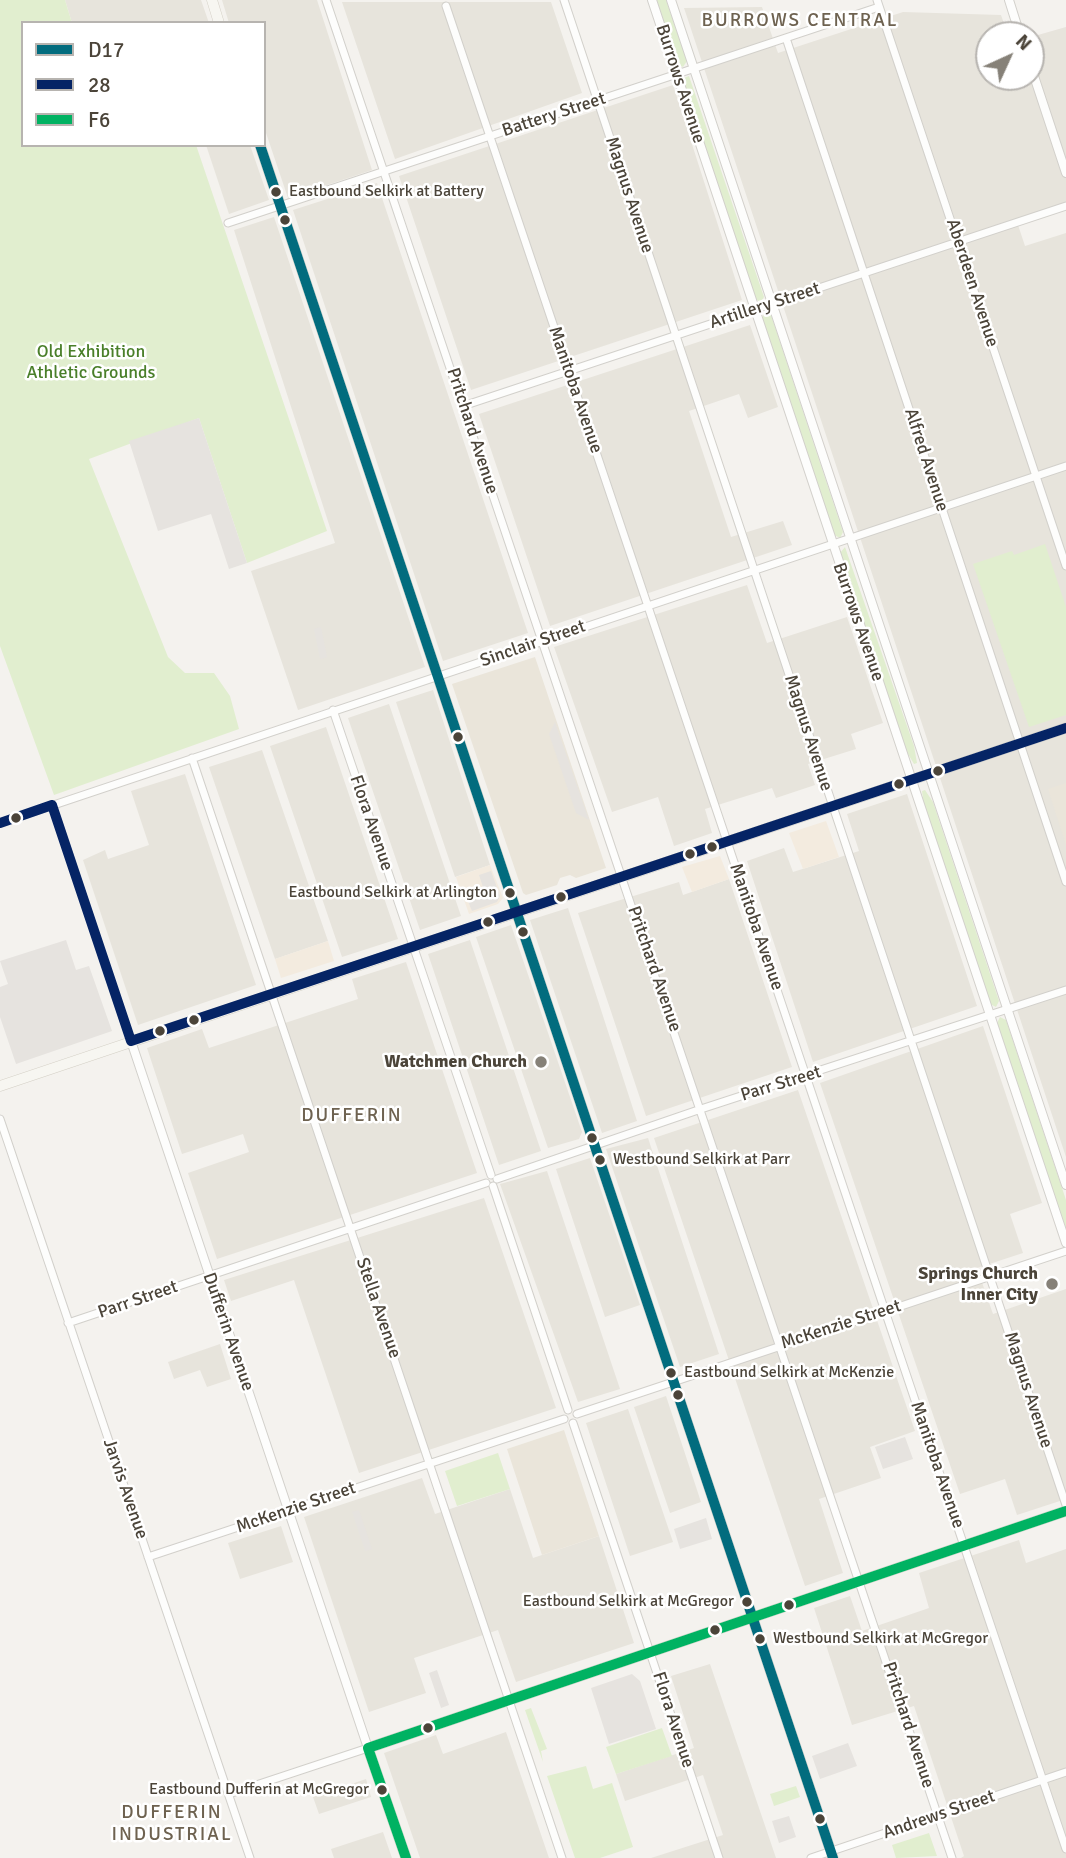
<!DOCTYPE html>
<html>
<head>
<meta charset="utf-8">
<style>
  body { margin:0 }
  #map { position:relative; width:1066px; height:1858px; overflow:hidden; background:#f4f2ee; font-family:Signika,sans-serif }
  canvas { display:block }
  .legend { position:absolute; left:21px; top:21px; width:245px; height:126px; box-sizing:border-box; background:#fff; border:2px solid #b7b4b0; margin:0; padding:9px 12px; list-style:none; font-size:21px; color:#4b4439 }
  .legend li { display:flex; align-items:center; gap:14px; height:35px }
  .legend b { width:35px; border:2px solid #b7b4b0 }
  .north { position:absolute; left:975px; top:21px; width:70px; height:70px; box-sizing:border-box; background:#fff; border:2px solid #b7b4b0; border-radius:50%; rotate:45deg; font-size:19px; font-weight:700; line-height:28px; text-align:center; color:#4b4439 }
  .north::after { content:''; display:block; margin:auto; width:24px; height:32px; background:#868178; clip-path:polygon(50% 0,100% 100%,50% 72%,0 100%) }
</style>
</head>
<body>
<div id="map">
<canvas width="1066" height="1858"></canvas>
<ul class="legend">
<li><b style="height:9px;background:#026c7e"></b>D17</li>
<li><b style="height:9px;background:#052465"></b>28</li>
<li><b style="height:9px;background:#00b262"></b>F6</li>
</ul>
<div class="north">N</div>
</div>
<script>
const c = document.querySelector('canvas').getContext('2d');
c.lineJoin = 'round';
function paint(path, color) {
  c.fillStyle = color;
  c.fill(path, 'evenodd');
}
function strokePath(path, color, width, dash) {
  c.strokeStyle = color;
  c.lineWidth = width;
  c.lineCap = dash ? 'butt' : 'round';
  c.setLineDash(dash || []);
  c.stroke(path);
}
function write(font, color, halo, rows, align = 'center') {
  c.font = font + ' Signika,sans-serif';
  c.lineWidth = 5;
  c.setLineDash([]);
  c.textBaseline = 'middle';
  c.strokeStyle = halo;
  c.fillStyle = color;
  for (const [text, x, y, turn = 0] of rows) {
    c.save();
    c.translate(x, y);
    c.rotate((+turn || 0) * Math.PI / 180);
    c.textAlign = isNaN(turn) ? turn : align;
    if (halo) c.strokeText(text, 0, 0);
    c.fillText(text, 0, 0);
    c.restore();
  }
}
const residential = new Path2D(`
  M65,0H201L209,23H72Z
  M222,0H317L372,170L288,198L264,127V23H229Z
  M342,2H551L582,93L395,159Z
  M762,7L778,53L903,12L1001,15L1008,35H989V77H1031V37L1066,27V206L1018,225L1025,246L1066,233V1157L684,8Z
  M673,85L742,300L471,390L399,176Z
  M206,145H250L269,200L229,214Z
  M377,183L528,633L443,661L293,210Z
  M274,217L425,667L298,710L251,571L335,543L234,230Z
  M750,325L778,407L748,418L739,394L689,411L731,537L783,521L792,545L550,626L479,414Z
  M747,585L767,643L847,617L883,723L851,734L856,749L808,764L815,785L776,798L772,788L705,809L712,833L674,846L658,797L612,812L554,647Z
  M433,690L490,865L455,877L396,702Z
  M389,704L461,916L420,930L348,718Z
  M326,727L398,939L342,957L270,746Z
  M262,750L328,941L275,959L209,767Z
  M185,774L256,985L138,1025L83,860L105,850L108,859L149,845L131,791Z
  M907,794L977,1006L813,1062L747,861L784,848L793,872L859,851L847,814Z
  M729,879L792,1067L646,1116L578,913L679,882L683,895Z
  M568,908L637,1121L602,1133L530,920Z
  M511,925L582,1132L579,1139L548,1148L476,937Z
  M470,940L541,1151L499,1165L428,954Z
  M406,962L477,1173L217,1259L188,1173L249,1152L243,1134L182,1154L147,1048L202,1029L209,1048L358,999L352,979Z
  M983,1026L1042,1203L1010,1214L1023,1253L977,1268L993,1314L1066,1289V1499L1017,1515L1005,1479L960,1494L820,1083Z
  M798,1090L915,1431L870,1447L881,1478L819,1499L843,1573L805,1586L654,1138Z
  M648,1138L719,1354L680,1367L606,1149Z
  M590,1158L640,1305L605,1317L556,1169Z
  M547,1171L620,1389L578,1402L500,1184Z
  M484,1198L556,1408L359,1473L294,1280L231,1301L224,1280Z
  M220,1344L231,1379L207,1387L200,1370L174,1379L168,1362Z
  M666,1396L701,1502L670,1513L634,1407Z
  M628,1409L673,1542L630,1556L586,1423Z
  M422,1478L435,1514L510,1489L533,1558L599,1536L634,1643L516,1682L498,1630L414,1658L426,1693L369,1712L304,1517Z
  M281,1526L293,1562L240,1579L228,1543Z
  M1019,1540L1026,1563L1066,1549V1858H961L964,1856L914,1706L852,1725L814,1608L850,1596L862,1631L929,1608L919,1573Z
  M710,1664L776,1858H651L723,1835L703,1775L625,1801L616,1774L694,1748L671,1676Z
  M506,1732L549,1858H420L384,1753L436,1735L443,1754Z
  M366,1779L371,1797L319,1814L313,1797Z
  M383,1832L392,1858H334L331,1849Z`);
const commercial = new Path2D(`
  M826,821L839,857L803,869L789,833Z
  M720,856L729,879L692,892L682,867Z
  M490,865L503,898L498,904L469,914L456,877Z
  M328,941L334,961L281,978L275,959Z`);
const education = new Path2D(`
  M535,657L606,868L576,878L570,875L560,878L557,885L526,895L523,893L452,684Z
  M1066,783V845L1048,789Z
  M564,1430L599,1536L542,1555L507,1449Z`);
const green = new Path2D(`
  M0,0H65L72,23H23V145H196L327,531L247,563L199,418L89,459L168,657L185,673H214L230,696L239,729L54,795L0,646Z
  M656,0H666L687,61L683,67L677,64Z
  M689,76L764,297L761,303L756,299L684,83V78Z
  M765,312L771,315L843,532L840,538L834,535L762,318Z
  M1045,544L1066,607V715L1029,727L973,564L1012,551L1014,555Z
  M845,547L914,746L917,763L914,764L905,749L840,553Z
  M925,790L933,802L999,1001L996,1007L990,1004L924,806L922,791Z
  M1000,1017L1006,1020L1066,1200V1230L997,1023Z
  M498,1453L510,1489L457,1506L445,1471Z
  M531,1708L547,1749L541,1751L543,1762L525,1710Z
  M662,1728L672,1756L616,1774L606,1747Z
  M586,1766L593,1789L612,1783L633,1847L600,1858H575L547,1776Z
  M796,1786L800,1797L774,1806L770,1794Z
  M929,1833L937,1856L896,1858L892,1845Z`);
const parking = new Path2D(`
  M199,418L247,563L229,569L211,514L158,531L129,441Z
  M321,627L327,657L320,659L314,629Z
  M555,722L589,820L576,813L549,734Z
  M491,871L500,896L497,902L472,911L467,899L485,893L479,875Z
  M66,940L76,970L89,966L112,1031L16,1064L0,1017V987L8,984L0,961Z
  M905,1437L913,1459L883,1469L875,1447Z
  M359,1510L372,1549L365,1551L352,1512Z
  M706,1518L712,1539L680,1549L674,1529Z
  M437,1670L449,1705L441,1708L429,1673Z
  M632,1674L640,1681L656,1729L609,1744L591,1688Z
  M848,1743L857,1766L820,1779L812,1756Z
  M789,1816L796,1837L779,1843L772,1821Z`);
const minor = new Path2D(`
  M326,0L952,1858
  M564,0L1066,1505
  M877,0L1066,566
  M446,6L1066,1849
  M786,38L1066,882
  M228,223L879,7
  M463,406L1066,206
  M333,710L491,1175
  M192,758L562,1858
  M52,805L131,1041
  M0,823L1066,466
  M0,1119L250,1858
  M497,1179L701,1109L1066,990
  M493,1186L568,1410
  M68,1323L486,1183
  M577,1414L1066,1251
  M573,1423L719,1858
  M148,1557L564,1419
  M229,1794L368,1748
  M811,1858L1066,1772`);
const tertiary = new Path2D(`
  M652,0L1066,1243
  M671,0L1066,1185
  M1009,0L1020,35
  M1031,67L1066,173
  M131,1041L368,1748`);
const secondary = new Path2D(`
  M212,0L219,23
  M260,145L833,1858
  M0,1086L1066,728
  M406,1858L368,1748L1066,1511`);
const bus1 = new Path2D(`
  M260,145L833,1858`);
const bus2 = new Path2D(`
  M52,805L131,1041
  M0,823L52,805
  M131,1041L1066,728`);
const bus3 = new Path2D(`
  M368,1748L1066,1511
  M368,1748L406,1858`);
const markers = [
  [276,192,6,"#4b4439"],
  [285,220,6,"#4b4439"],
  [458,737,6,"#4b4439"],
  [938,771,6,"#4b4439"],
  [899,784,6,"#4b4439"],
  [16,818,6,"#4b4439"],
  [712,847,6,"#4b4439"],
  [690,854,6,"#4b4439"],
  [510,893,6,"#4b4439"],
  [561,897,6,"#4b4439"],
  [488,922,6,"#4b4439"],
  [523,932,6,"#4b4439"],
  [194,1020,6,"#4b4439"],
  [160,1031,6,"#4b4439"],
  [541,1062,7,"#868178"],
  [592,1138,6,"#4b4439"],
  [600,1160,6,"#4b4439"],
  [1052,1284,7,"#868178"],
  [671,1373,6,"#4b4439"],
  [678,1395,6,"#4b4439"],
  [747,1602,6,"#4b4439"],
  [789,1605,6,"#4b4439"],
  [715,1630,6,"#4b4439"],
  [760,1639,6,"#4b4439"],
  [428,1728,6,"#4b4439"],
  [382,1790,6,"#4b4439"],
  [820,1819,6,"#4b4439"]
];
const busNames = [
  ["Eastbound Selkirk at Battery",289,192],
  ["Eastbound Selkirk at Arlington",497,893,"right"],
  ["Westbound Selkirk at Parr",613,1160],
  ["Eastbound Selkirk at McKenzie",684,1373],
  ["Eastbound Selkirk at McGregor",734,1602,"right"],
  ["Westbound Selkirk at McGregor",773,1639],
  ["Eastbound Dufferin at McGregor",369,1790,"right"]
];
const streetNames = [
  ["Burrows Avenue",680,84,72],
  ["Battery Street",554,115,-18],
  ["Magnus Avenue",629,195,72],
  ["Aberdeen Avenue",972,283,72],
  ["Artillery Street",765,306,-18],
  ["Manitoba Avenue",575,390,71],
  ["Pritchard Avenue",472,431,72],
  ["Alfred Avenue",926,460,72],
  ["Burrows Avenue",858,622,71],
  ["Sinclair Street",533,644,-19],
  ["Magnus Avenue",808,733,72],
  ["Flora Avenue",371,823,71],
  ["Manitoba Avenue",756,927,71],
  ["Pritchard Avenue",654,969,71],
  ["Parr Street",781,1084,-17],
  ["Parr Street",138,1300,-19],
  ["Stella Avenue",378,1308,71],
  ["McKenzie Street",841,1325,-18],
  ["Dufferin Avenue",228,1332,71],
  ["Magnus Avenue",1028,1390,72],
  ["Manitoba Avenue",937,1465,71],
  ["Jarvis Avenue",125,1489,71],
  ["McKenzie Street",296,1508,-19],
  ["Flora Avenue",673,1720,72],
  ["Pritchard Avenue",908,1725,72],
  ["Andrews Street",939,1815,-19]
];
const parkNames = [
  ["Old Exhibition",91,352],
  ["Athletic Grounds",91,373]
];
const poiNames = [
  ["Watchmen Church",527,1062],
  ["Springs Church",1038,1274],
  ["Inner City",1038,1295]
];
const neighbourhoodNames = [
  ["BURROWS CENTRAL",800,21],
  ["DUFFERIN",352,1116],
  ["DUFFERIN",172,1813],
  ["INDUSTRIAL",172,1835]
];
paint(residential, '#e7e4dc');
paint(commercial, '#f3ebdf');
paint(education, '#eae5da');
paint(green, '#e1eecf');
paint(parking, '#e6e3df');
strokePath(minor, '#d2d0cb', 9);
strokePath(tertiary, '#d2d0cb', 10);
strokePath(secondary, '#d3cfc5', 11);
strokePath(minor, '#fdfdfc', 7);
strokePath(tertiary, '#fdfdfc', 8);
strokePath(secondary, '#f7f6f1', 10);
strokePath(bus1, '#026c7e', 10);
strokePath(bus2, '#052465', 10);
strokePath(bus3, '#00b262', 10);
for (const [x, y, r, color] of markers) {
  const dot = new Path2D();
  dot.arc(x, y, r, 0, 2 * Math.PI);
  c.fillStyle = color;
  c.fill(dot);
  strokePath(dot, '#fff', 2.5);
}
write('16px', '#4b4439', '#fff', busNames, 'left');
write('18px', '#4b4439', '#fff', streetNames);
write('18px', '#4a7f2a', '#fff', parkNames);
write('bold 18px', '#4b4439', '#fff', poiNames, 'right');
c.letterSpacing = '2px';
write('19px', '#6e6250', '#fff', neighbourhoodNames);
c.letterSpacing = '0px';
</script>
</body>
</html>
